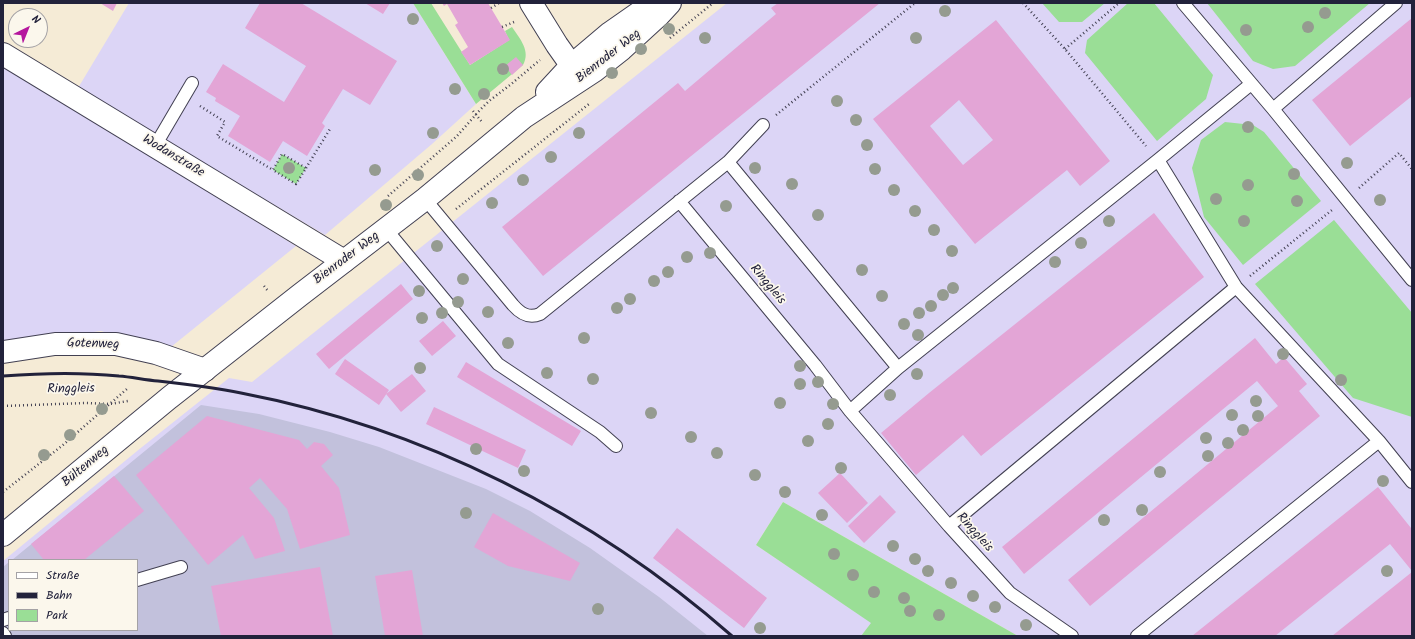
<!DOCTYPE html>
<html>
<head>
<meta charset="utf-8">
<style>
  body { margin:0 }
  #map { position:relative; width:1415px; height:639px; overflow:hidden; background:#f5ebd6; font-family:Kalam,sans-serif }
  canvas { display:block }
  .frame { position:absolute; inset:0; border:4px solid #22223b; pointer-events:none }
  .legend { position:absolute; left:8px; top:559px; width:130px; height:72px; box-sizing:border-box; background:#fbf7ec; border:1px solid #a4a2a5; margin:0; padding:5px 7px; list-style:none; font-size:12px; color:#22223b }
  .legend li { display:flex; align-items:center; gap:8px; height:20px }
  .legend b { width:20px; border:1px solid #a4a2a5 }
  .north { position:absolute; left:8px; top:8px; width:40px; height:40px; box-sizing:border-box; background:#fbf7ec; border:1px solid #a4a2a5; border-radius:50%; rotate:43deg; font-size:11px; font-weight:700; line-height:16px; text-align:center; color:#22223b }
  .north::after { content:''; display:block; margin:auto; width:14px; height:18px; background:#b5179e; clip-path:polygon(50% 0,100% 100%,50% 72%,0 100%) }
</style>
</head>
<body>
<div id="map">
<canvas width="1415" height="639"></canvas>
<div class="frame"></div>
<ul class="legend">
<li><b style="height:5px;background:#fff"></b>Straße</li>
<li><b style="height:5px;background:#22223b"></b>Bahn</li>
<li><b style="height:11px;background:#9ade96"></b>Park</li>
</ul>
<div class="north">N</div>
</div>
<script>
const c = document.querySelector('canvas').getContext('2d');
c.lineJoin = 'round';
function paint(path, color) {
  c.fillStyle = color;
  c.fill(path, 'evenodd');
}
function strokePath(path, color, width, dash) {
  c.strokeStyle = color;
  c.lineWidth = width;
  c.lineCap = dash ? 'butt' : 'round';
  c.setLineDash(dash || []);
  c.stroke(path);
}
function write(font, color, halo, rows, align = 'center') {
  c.font = font + ' Kalam,sans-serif';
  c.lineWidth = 3.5;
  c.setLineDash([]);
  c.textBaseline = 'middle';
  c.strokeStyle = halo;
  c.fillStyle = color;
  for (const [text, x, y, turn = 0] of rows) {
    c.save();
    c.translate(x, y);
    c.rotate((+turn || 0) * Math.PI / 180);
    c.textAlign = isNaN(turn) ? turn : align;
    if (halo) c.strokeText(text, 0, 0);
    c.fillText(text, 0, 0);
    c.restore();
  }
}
const built = new Path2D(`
  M129,3H413L476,104L432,144L325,235L78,88Z
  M727,3H1412V636H1018L783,502L756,545L872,623L861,636H3V561L142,447L229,378L252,382ZM9,560H137V630H9Z
  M3,66L296,246L166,351L101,331L3,344Z`);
const industrial = new Path2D(`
  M201,405L259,414L330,432L379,447L486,489L530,511L590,548L659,597L708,636H3V567L9,562V630H137V560H12Z`);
const green = new Path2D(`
  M413,3H431L470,65L509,40L505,31L512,27C520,39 531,51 523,65L476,104Z
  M1042,3H1105L1082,22H1059Z
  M1128,3H1154L1213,75L1206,99L1157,141L1085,53L1087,40Z
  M1207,3H1370L1295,66L1273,69L1253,61Z
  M1225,122L1253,125L1264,132L1321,201L1243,265L1204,217L1192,168L1201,140Z
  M282,154L306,168L296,184L273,170Z
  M1334,220L1412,313V417L1353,398L1255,284Z
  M783,502L1018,636H861L871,623L756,545Z`);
const building = new Path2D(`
  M100,3H117L113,11Z
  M260,3H301L397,61L370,105L343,89L322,123L325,126L307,156L283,141L270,162L228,136L240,116L215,101L216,98L206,92L223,64L284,102L306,66L245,28Z
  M365,3H390L383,14Z
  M442,3H488L510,40L470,65L461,52L468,47L455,25L458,23L447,4L444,6Z
  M778,3H880L543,276L502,227L678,83L685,91L776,14L771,8Z
  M1412,18V96L1350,146L1312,100Z
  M996,20L1110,161L1080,186L1067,170L975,244L873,119ZM959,100L993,140L963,165L930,126Z
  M516,57L523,65L512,75L505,66Z
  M1154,213L1204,277L981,456L963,435L916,475L881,433L929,393Z
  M401,284L413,299L329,369L316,354Z
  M443,321L456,336L432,356L419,341Z
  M1255,338L1276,364L1284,357L1307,384L1299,391L1320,416L1090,606L1068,580L1278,406L1257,381L1024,574L1002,547Z
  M345,359L389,390L379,405L335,374Z
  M466,362L581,431L572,446L457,377Z
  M412,374L426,391L401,412L386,394Z
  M434,407L526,450L518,468L426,424Z
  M207,416L299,440L307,449L314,442L324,444L333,455L321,466L339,488L350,535L300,549L287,509L260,478L249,488L274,518L285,551L255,559L243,535L208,565L136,475Z
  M840,473L868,503L847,523L818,493Z
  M114,476L144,511L84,560H44L31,544Z
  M1378,487L1411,528L1412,527V571L1390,544L1275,636H1192Z
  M880,495L896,512L864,543L848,526Z
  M493,513L580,563L570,581L508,566L474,547Z
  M677,528L767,598L744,628L653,558Z
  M320,567L333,636H221L211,586Z
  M412,570L423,636H385L375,576Z
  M1412,572V636H1332Z`);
const path = new Path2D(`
  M1023,3L1065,49L1146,146
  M491,8L499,3
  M502,27L514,22
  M670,38L713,3
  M1065,49L1119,3
  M200,106L225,122L217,136L273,170L282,154L306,168L296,184L273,170
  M473,111L482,122
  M776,115L915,3
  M306,168L330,129
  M1359,188L1399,153L1412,169
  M388,196L457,136L479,111L489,101L510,85L540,60
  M456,209L589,104
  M1250,276L1332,210
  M264,286L268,291
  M3,406L86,403L110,404L128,401
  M3,492L63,445L128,388`);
const service = new Path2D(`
  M1183,3L1273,109L1412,280
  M1273,109L1396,3
  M155,146L192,83
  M1158,160L1236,287L1379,441L1412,482
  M728,162L898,368
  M425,199L513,305C520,313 528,319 540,314L728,162L763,125
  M679,201L815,365L850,411L949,526L1010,593L1072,636
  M386,229L498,364L600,432L616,446
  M850,411L898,368L1158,160L1251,84
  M949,526L1236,287
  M137,580L181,567
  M3,620L9,618
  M3,633L5,636
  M1137,636L1379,441`);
const minor = new Path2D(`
  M531,3L557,45L581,79
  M3,54L344,261
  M3,352L55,344H116L156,353L205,370`);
const secondary = new Path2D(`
  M547,92L571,66L610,33L653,3
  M3,535L169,398L300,295L425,199L524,117L594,71L622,49L658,16L670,3`);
const rail = new Path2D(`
  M3,376C41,373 80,372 119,376C132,377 145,380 158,381C186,384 213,387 241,393C423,428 593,514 732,636`);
const trees = [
  [945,11],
  [1325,13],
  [413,19],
  [1308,27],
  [669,29],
  [1246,30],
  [705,38],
  [916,38],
  [641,49],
  [503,69],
  [612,73],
  [455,89],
  [484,94],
  [837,101],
  [856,120],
  [1248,127],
  [433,133],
  [579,133],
  [867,145],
  [551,157],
  [1347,163],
  [289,168],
  [755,168],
  [875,169],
  [375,170],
  [1294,174],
  [418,175],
  [523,180],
  [792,184],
  [1248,185],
  [894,190],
  [1216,199],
  [1380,200],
  [1297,201],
  [492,203],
  [386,205],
  [726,206],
  [915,211],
  [818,215],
  [1109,221],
  [1244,221],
  [934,230],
  [1081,243],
  [437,246],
  [952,251],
  [710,253],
  [687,257],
  [1055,262],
  [862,270],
  [668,272],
  [463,279],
  [654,281],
  [953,288],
  [419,291],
  [943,295],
  [882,296],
  [630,299],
  [458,302],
  [931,306],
  [617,308],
  [488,312],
  [442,313],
  [919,313],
  [422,318],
  [904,324],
  [918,335],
  [584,338],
  [508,343],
  [1283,354],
  [800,366],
  [420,368],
  [547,373],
  [917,374],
  [593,379],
  [1341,380],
  [818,382],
  [800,384],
  [890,395],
  [1256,401],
  [780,403],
  [833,404],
  [102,409],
  [651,413],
  [1232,415],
  [1258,416],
  [828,424],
  [1243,430],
  [70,435],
  [691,437],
  [1206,438],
  [808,441],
  [1228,443],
  [476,449],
  [717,453],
  [44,455],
  [1208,456],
  [841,468],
  [524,471],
  [1160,472],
  [755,475],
  [1383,481],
  [785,492],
  [1142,510],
  [466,513],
  [822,515],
  [1104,520],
  [893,546],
  [834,554],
  [915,559],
  [928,571],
  [1387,571],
  [853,575],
  [951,583],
  [874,592],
  [973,596],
  [904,598],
  [995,607],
  [598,609],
  [910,611],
  [939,615],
  [1026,625],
  [760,628]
];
const streetNames = [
  ["Bienroder Weg",609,57,-38],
  ["Wodanstraße",173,157,31],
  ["Bienroder Weg",347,259,-37],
  ["Ringgleis",767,285,50],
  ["Gotenweg",93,345,2],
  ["Ringgleis",71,390,-1],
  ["Bültenweg",86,467,-40],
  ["Ringgleis",974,533,48]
];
paint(built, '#dcd5f6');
paint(industrial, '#c2c1dc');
paint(green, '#9ade96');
paint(building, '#e3a5d6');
strokePath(service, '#424052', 14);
strokePath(minor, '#424052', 24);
strokePath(secondary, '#424052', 24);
strokePath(path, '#424052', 2.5, [1, 3]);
strokePath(service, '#fff', 12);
strokePath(minor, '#fff', 22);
strokePath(secondary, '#fff', 22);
strokePath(rail, '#22223b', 3);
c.fillStyle = '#959b90';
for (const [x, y] of trees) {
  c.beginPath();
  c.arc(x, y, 6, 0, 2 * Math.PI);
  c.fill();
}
write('13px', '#22223b', '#fbf7ec', streetNames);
</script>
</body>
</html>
